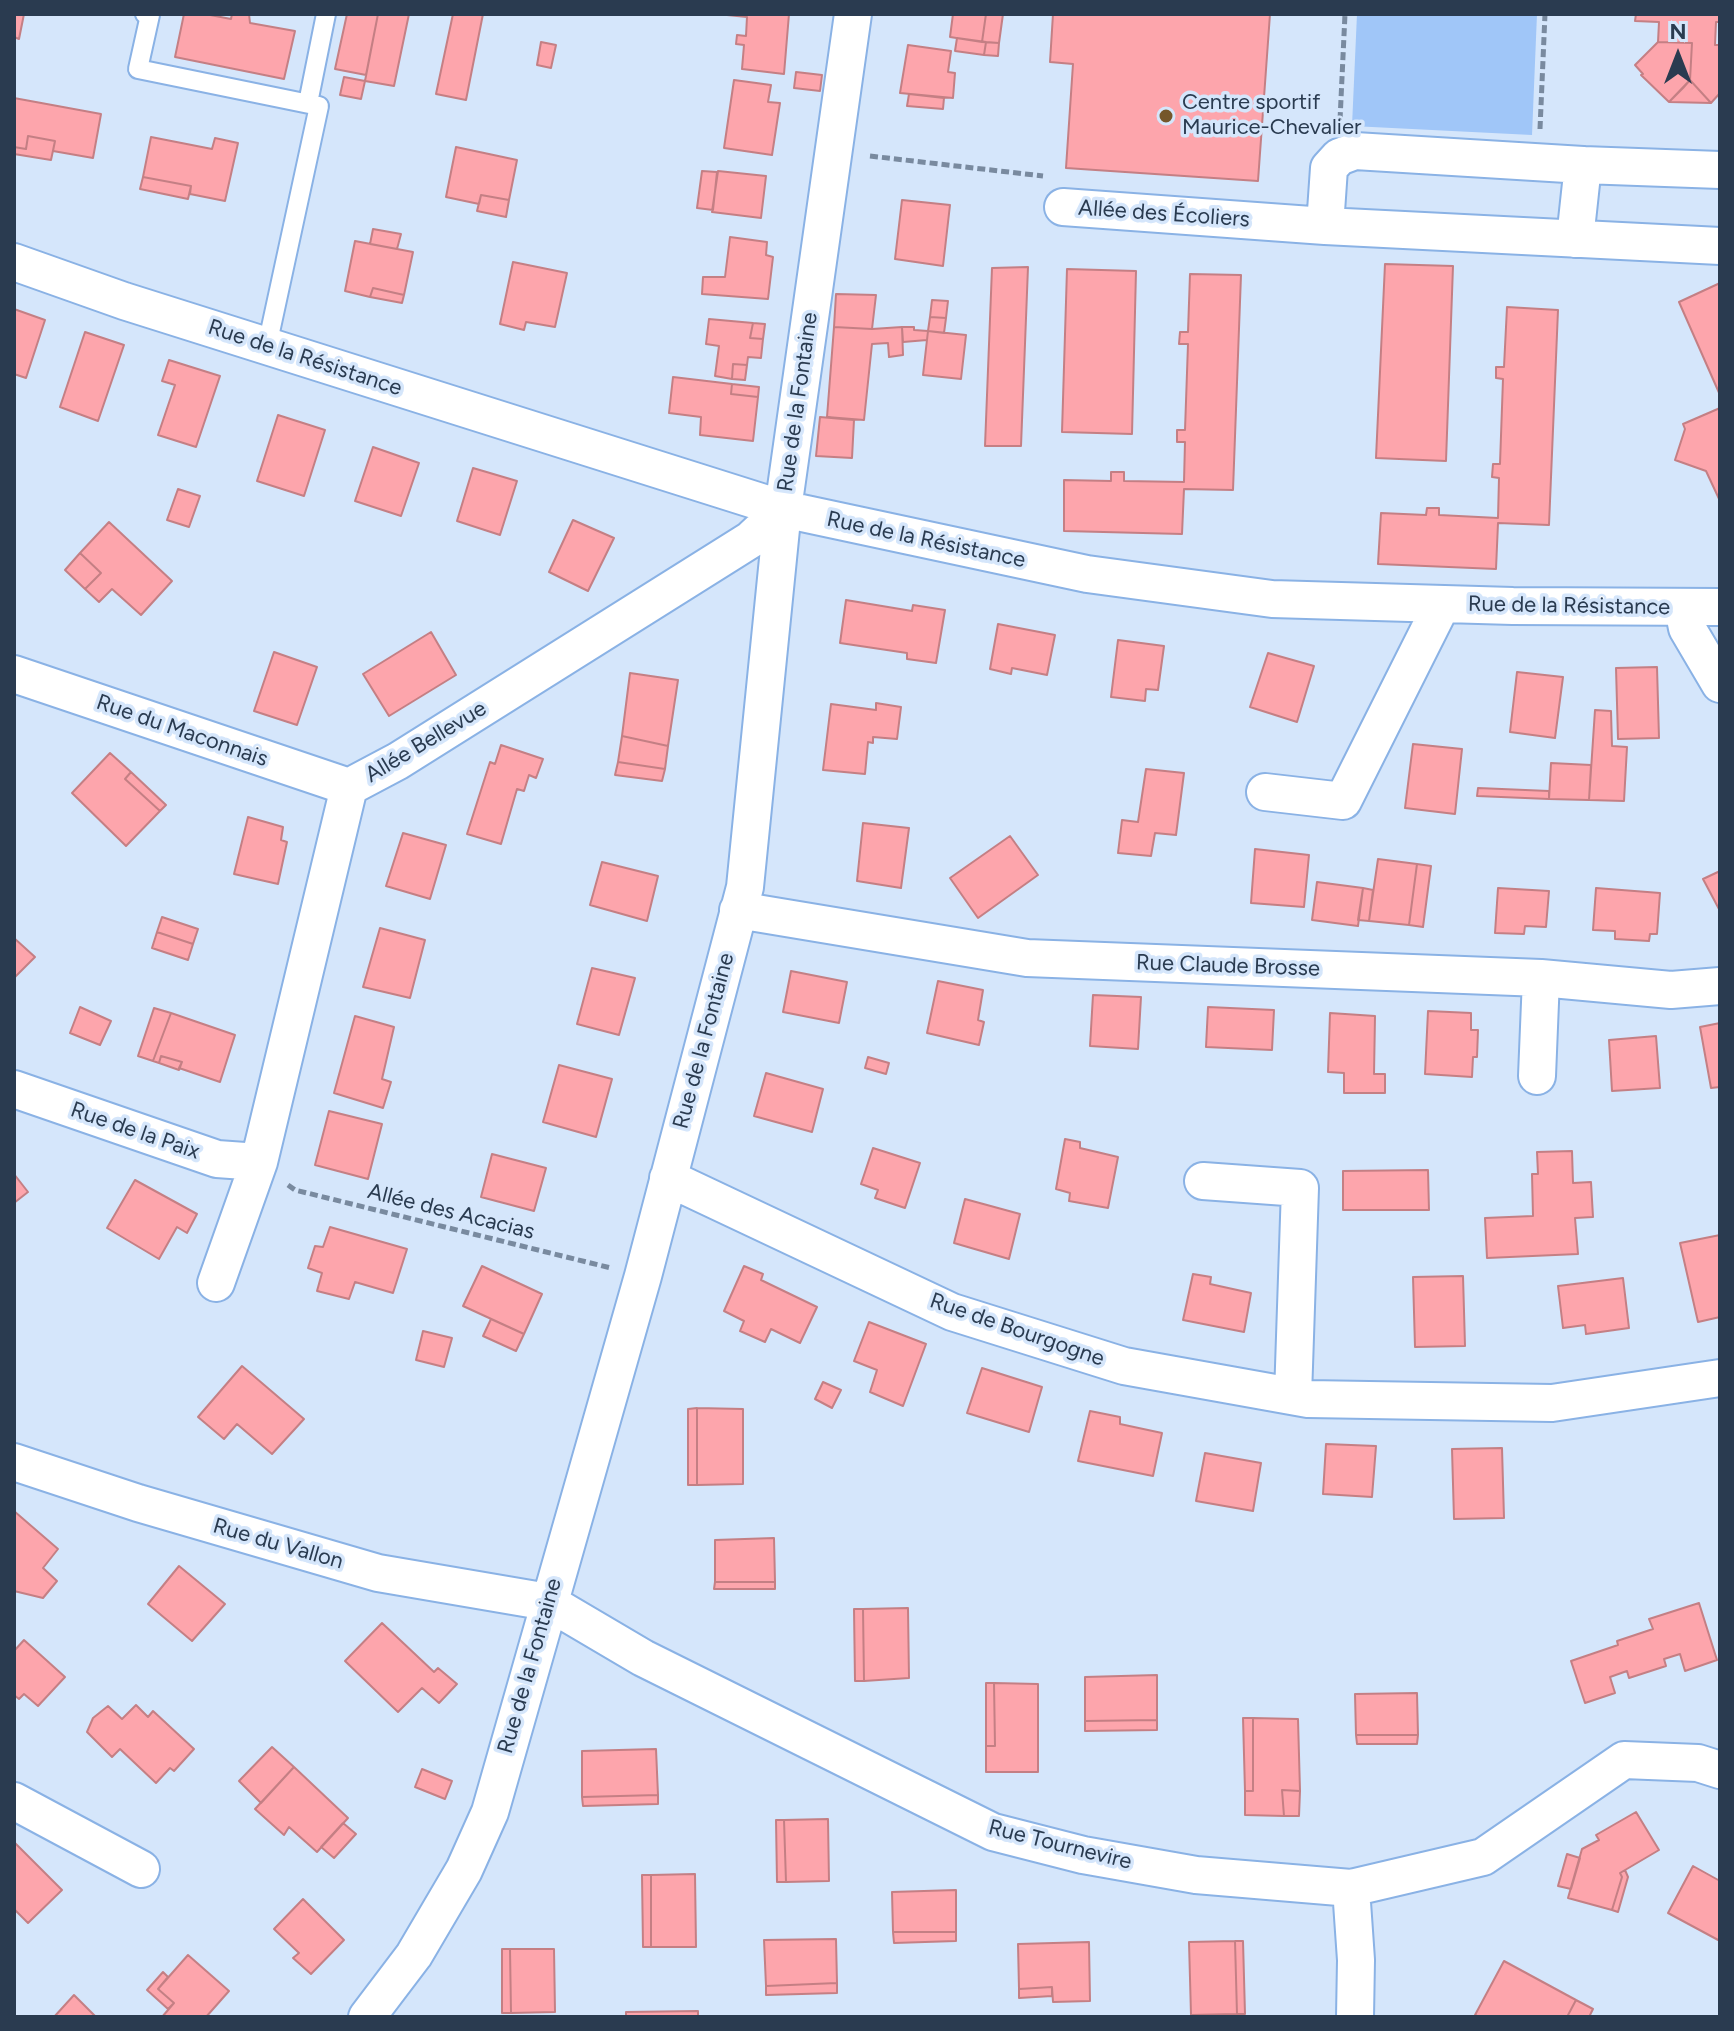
<!DOCTYPE html>
<html>
<head>
<meta charset="utf-8">
<style>
  body { margin:0 }
  #map { position:relative; width:1734px; height:2031px; overflow:hidden; background:#d5e6fb; font-family:Figtree,sans-serif }
  canvas { display:block }
  .frame { position:absolute; inset:0; border:16px solid #2a3b50; pointer-events:none }
  .north { position:absolute; left:1638px; top:16px; width:80px; height:80px; -webkit-text-stroke:6px #d5e6fb; paint-order:stroke; rotate:0deg; font-size:22px; font-weight:700; line-height:32px; text-align:center; color:#2a3b50 }
  .north::after { content:''; display:block; margin:auto; width:28px; height:36px; background:#2a3b50; clip-path:polygon(50% 0,100% 100%,50% 72%,0 100%) }
</style>
</head>
<body>
<div id="map">
<canvas width="1734" height="2031"></canvas>
<div class="frame"></div>
<div class="north">N</div>
</div>
<script>
const c = document.querySelector('canvas').getContext('2d');
c.lineJoin = 'round';
function paint(path, color) {
  c.fillStyle = color;
  c.fill(path, 'evenodd');
}
function strokePath(path, color, width, dash) {
  c.strokeStyle = color;
  c.lineWidth = width;
  c.lineCap = dash ? 'butt' : 'round';
  c.setLineDash(dash || []);
  c.stroke(path);
}
function write(font, color, halo, rows, align = 'center') {
  c.font = font + ' Figtree,sans-serif';
  c.lineWidth = 7;
  c.setLineDash([]);
  c.textBaseline = 'middle';
  c.strokeStyle = halo;
  c.fillStyle = color;
  for (const [text, x, y, turn = 0] of rows) {
    c.save();
    c.translate(x, y);
    c.rotate((+turn || 0) * Math.PI / 180);
    c.textAlign = isNaN(turn) ? turn : align;
    if (halo) c.strokeText(text, 0, 0);
    c.fillText(text, 0, 0);
    c.restore();
  }
}
const green = new Path2D(`
  M1357,14H1537L1532,135L1352,126Z`);
const building = new Path2D(`
  M14,14H24L19,39L14,37Z
  M184,14H205L231,19L232,14H249L250,23L295,31L284,79L175,57Z
  M347,14H378L366,75L335,69Z
  M378,14H409L394,86L365,81Z
  M453,14H483L466,100L436,94Z
  M717,14H789L784,74L742,69L744,45L736,44L737,35L746,36L747,17Z
  M953,14H986L982,42L950,37Z
  M986,14H1003L999,43L982,42Z
  M1053,14H1270L1258,181L1066,168L1073,64L1050,62Z
  M1636,14H1720V22H1716L1715,45H1720V93L1711,103L1690,80L1692,43L1658,42L1659,22L1635,21Z
  M957,38L986,42L984,55L955,51Z
  M541,42L556,45L551,68L537,65Z
  M986,42L999,43L998,56L984,55Z
  M1658,42L1692,43L1690,80L1669,102L1641,75L1643,74L1635,65Z
  M908,45L951,51L948,72L955,73L953,98L900,93Z
  M796,72L822,75L820,91L794,88Z
  M344,77L365,81L361,99L340,95Z
  M734,80L771,85L768,102L780,103L772,155L724,148Z
  M1690,80L1711,103L1669,102L1683,88Z
  M909,94L944,98L943,109L907,106Z
  M14,98L101,114L93,158L53,151L55,141L28,136L26,149L14,147Z
  M28,136L55,141L51,160L14,154V147L26,149Z
  M151,137L212,149L215,138L238,143L225,201L190,194L191,186L143,177Z
  M456,147L517,160L509,200L481,195L479,204L446,197Z
  M702,171L717,172L713,210L697,208Z
  M718,171L766,176L761,218L712,212Z
  M143,177L191,186L188,199L140,189Z
  M481,195L509,200L506,217L477,211Z
  M902,200L950,205L943,266L895,259Z
  M373,229L401,234L397,249L370,244Z
  M730,237L767,242L766,255L773,257L768,299L702,294L703,277H725Z
  M355,241L413,252L404,295L373,288L370,297L345,291Z
  M513,262L567,273L555,327L526,322L524,330L500,324Z
  M1385,264L1453,266L1446,461L1376,458Z
  M1028,267L1021,446H985L992,268Z
  M1067,269L1136,271L1132,434L1062,432Z
  M1190,274L1241,275L1233,490L1184,489L1182,534L1064,531V480L1111,481V472H1124V481L1184,482L1185,442H1177V430H1185L1188,344H1179L1180,332H1188Z
  M1720,283V395L1679,302Z
  M373,288L404,295L402,303L370,297Z
  M836,294L876,295L872,329L834,327Z
  M932,300L948,301L946,318L930,317Z
  M1507,307L1558,310L1549,525L1498,523L1496,569L1378,564L1381,513L1426,515L1427,508H1439V515L1498,518L1499,478L1492,477L1493,464H1500L1503,379L1496,378V367H1504Z
  M14,309L45,320L26,378L14,374Z
  M930,317L946,318L944,333L928,331Z
  M709,319L753,323L750,338L763,339L761,358L748,357L747,365L733,364L732,379L715,376L719,346L706,344Z
  M753,323L765,324L763,339L750,338Z
  M834,327L872,329L902,327L903,355L889,357L888,343L872,344L864,420L827,417Z
  M902,327H914V330L928,331L927,340L903,342Z
  M928,331L966,335L961,379L923,375Z
  M85,332L124,345L98,421L60,407Z
  M169,360L220,376L196,447L158,435L175,385L162,381Z
  M733,364L747,365L745,380L732,379Z
  M673,377L732,384L731,394L758,397L753,441L700,435L701,417L669,413Z
  M732,384L759,387L758,397L731,394Z
  M1720,408V501L1706,471L1675,460L1685,429L1683,424Z
  M278,415L325,430L304,496L257,481Z
  M820,417L854,420L852,458L816,456Z
  M373,447L419,463L401,516L355,501Z
  M473,468L517,481L500,535L457,521Z
  M178,489L200,496L189,527L167,520Z
  M573,520L614,538L588,591L549,572Z
  M109,522L172,581L141,615L112,589L99,602L85,589L101,573L80,553Z
  M80,553L101,573L85,589L65,570Z
  M846,600L912,611L913,605L945,610L936,663L907,659V653L840,643Z
  M998,624L1055,635L1047,675L1012,668L1011,674L990,669Z
  M431,632L456,675L389,716L363,674Z
  M1118,640L1164,646L1158,690L1146,689L1145,701L1111,697Z
  M274,652L317,667L297,725L254,711Z
  M1268,653L1314,666L1297,722L1250,707Z
  M1657,667L1659,738L1618,739L1616,668Z
  M1517,672L1563,677L1555,738L1510,732Z
  M630,673L678,680L668,746L622,736Z
  M876,703L901,707L897,739L873,737V743L868,742L865,774L823,770L831,704L876,710Z
  M1595,710L1611,711L1612,746L1627,747L1624,801L1589,800Z
  M622,736L668,746L665,769L618,762Z
  M1413,744L1462,749L1455,814L1405,808Z
  M501,745L543,759L536,778L529,775L524,791L517,789L501,844L467,834L490,762L495,764Z
  M110,753L131,772L125,779L160,811L126,846L72,793Z
  M618,762L665,769L662,781L615,775Z
  M1551,763L1591,765L1589,800L1549,799Z
  M1146,769L1184,773L1176,835L1155,833L1151,856L1118,853L1122,820L1138,822Z
  M131,772L166,805L160,811L125,779Z
  M1478,788L1549,791V799L1477,796Z
  M248,817L283,827L281,840L287,842L278,884L234,874Z
  M863,823L909,828L901,888L857,881Z
  M403,833L446,845L430,899L386,886Z
  M1010,836L1038,875L978,918L950,878Z
  M1255,849L1309,855L1304,907L1251,903Z
  M1378,859L1417,864L1409,925L1369,921Z
  M602,862L658,876L647,921L590,905Z
  M1417,864L1431,866L1423,927L1409,925Z
  M1720,871V911L1703,879Z
  M1317,882L1363,888L1358,926L1312,920Z
  M1363,888L1373,890L1369,921L1358,920Z
  M1498,888L1549,891L1546,927L1525,926L1524,934L1495,933Z
  M1596,888L1660,893L1657,934H1650L1649,941L1615,939V931L1593,930Z
  M162,917L198,929L193,944L157,932Z
  M380,928L425,940L410,998L363,987Z
  M157,932L193,944L188,960L152,948Z
  M14,938L35,957L14,978Z
  M592,968L635,978L619,1035L577,1024Z
  M791,971L847,982L839,1023L783,1012Z
  M938,981L983,990L978,1020L984,1022L979,1045L927,1033Z
  M1093,995L1141,997L1138,1049L1090,1046Z
  M80,1007L111,1021L100,1045L70,1033Z
  M1208,1007L1274,1010L1272,1050L1206,1047Z
  M154,1008L171,1013L153,1061L138,1056Z
  M1428,1011L1471,1013V1030H1478L1477,1057H1473L1472,1077L1425,1074Z
  M171,1013L235,1035L220,1082L179,1068L182,1062L161,1056L159,1063L153,1061Z
  M1330,1013L1375,1016L1374,1074H1385V1093H1344V1073L1328,1072Z
  M355,1016L394,1027L382,1079L391,1082L383,1108L334,1093Z
  M1720,1023V1087L1711,1088L1700,1027Z
  M1656,1036L1660,1088L1612,1091L1609,1040Z
  M161,1056L182,1062L179,1070L159,1063Z
  M868,1057L889,1063L886,1074L865,1068Z
  M559,1065L612,1079L596,1137L543,1122Z
  M766,1073L823,1089L812,1132L754,1116Z
  M329,1111L382,1124L368,1179L315,1165Z
  M1065,1139L1080,1142V1148L1118,1157L1108,1208L1069,1201L1070,1193L1056,1189Z
  M873,1148L920,1163L905,1208L875,1198L878,1190L861,1184Z
  M1572,1151L1573,1183L1591,1182L1593,1217L1575,1218L1578,1254L1487,1258L1485,1218L1533,1216L1532,1174H1538L1537,1152Z
  M492,1154L546,1168L534,1211L481,1197Z
  M1428,1170L1429,1210H1343V1171Z
  M14,1174L28,1192L14,1203Z
  M135,1180L197,1214L187,1233L177,1227L159,1259L107,1228Z
  M965,1199L1020,1214L1009,1259L954,1243Z
  M330,1227L407,1249L393,1293L355,1282L349,1299L317,1291L322,1273L308,1268L315,1246L323,1247Z
  M1720,1235V1317L1698,1322L1680,1243Z
  M482,1266L542,1294L524,1334L463,1306Z
  M744,1266L763,1274L761,1280L817,1307L800,1343L771,1329L765,1342L740,1331L744,1321L724,1311Z
  M1193,1274L1211,1277L1210,1284L1251,1293L1244,1332L1183,1320Z
  M1463,1276L1465,1346L1415,1347L1413,1277Z
  M1623,1278L1629,1328L1586,1334L1585,1325L1563,1328L1558,1286Z
  M491,1319L524,1334L516,1351L483,1336Z
  M869,1322L926,1344L903,1406L870,1392L877,1370L854,1361Z
  M423,1331L452,1338L444,1367L416,1360Z
  M242,1366L304,1419L272,1454L237,1424L224,1439L198,1417Z
  M982,1368L1042,1387L1029,1432L967,1413Z
  M823,1382L841,1390L832,1408L815,1399Z
  M697,1408V1485H688V1409Z
  M697,1408L743,1409V1484L697,1485Z
  M1090,1411L1120,1417V1424L1162,1433L1153,1476L1078,1461Z
  M1326,1444L1376,1446L1372,1497L1323,1494Z
  M1502,1448L1504,1518L1454,1519L1452,1449Z
  M1205,1453L1261,1463L1253,1511L1196,1501Z
  M14,1511L58,1549L43,1568L57,1581L43,1598L14,1591Z
  M774,1538L775,1582H715V1540Z
  M179,1566L225,1604L192,1641L148,1604Z
  M715,1582H775V1589H714Z
  M1699,1603L1717,1660L1685,1671L1680,1654L1664,1659L1666,1666L1629,1678L1627,1671L1610,1677L1615,1693L1585,1703L1571,1661L1618,1645L1617,1641L1653,1629L1649,1619Z
  M908,1608L909,1678L864,1681L863,1609Z
  M854,1609H863L864,1681H855Z
  M382,1623L434,1672L438,1668L457,1684L439,1703L422,1688L398,1712L345,1661Z
  M24,1640L65,1677L38,1706L24,1694L19,1699L14,1695V1651Z
  M1157,1675V1720L1085,1721V1677Z
  M986,1683H994L995,1746H986Z
  M994,1683L1038,1684V1772H986V1746H995Z
  M1417,1693L1418,1735H1356L1355,1694Z
  M136,1705L148,1717L153,1711L194,1749L174,1771L170,1768L156,1783L120,1749L112,1757L87,1732L93,1718L108,1706L122,1719Z
  M1243,1718H1253V1791H1245Z
  M1253,1718L1298,1719L1300,1791L1282,1790L1284,1816L1245,1815V1791H1253Z
  M1157,1720V1730L1085,1731V1721Z
  M1356,1735H1418L1417,1744H1357Z
  M272,1747L294,1767L261,1803L239,1781Z
  M656,1749L658,1795L582,1797V1751Z
  M294,1767L348,1818L317,1852L289,1827L284,1835L255,1809Z
  M422,1769L452,1781L445,1799L415,1787Z
  M1282,1790L1300,1791L1299,1816H1284Z
  M658,1795V1804L583,1806L582,1797Z
  M1636,1812L1659,1850L1620,1873L1622,1877L1612,1910L1568,1898L1582,1849L1599,1840L1596,1835Z
  M828,1819L829,1881L786,1882L784,1820Z
  M776,1820H784L786,1882H777Z
  M343,1823L356,1834L334,1858L321,1847Z
  M14,1842L62,1890L28,1923L14,1909Z
  M1567,1854L1580,1858L1571,1889L1558,1886Z
  M1693,1866L1720,1881V1941L1668,1913Z
  M1625,1870L1628,1877L1618,1912L1612,1910L1622,1877L1620,1873Z
  M695,1874L696,1947H651V1875Z
  M642,1875H651V1947H643Z
  M956,1890V1932H893L892,1892Z
  M303,1899L344,1940L311,1974L293,1958L299,1953L274,1929Z
  M893,1932H956V1941L894,1943Z
  M836,1939L837,1983L766,1986L764,1940Z
  M1235,1941H1243L1245,2014H1237Z
  M1235,1941L1237,2014L1191,2015L1189,1942Z
  M1089,1942L1090,2001L1053,2002L1052,1987L1019,1989L1018,1944Z
  M502,1949H510L511,2013H502Z
  M510,1949H554L555,2012L511,2013Z
  M188,1955L229,1991L206,2017H162L174,2003L158,1989Z
  M1504,1961L1576,2000L1567,2017H1479L1475,2015Z
  M163,1972L168,1977L158,1989L174,2003L168,2009L147,1990Z
  M837,1983V1993L766,1995V1986Z
  M1052,1987V1996L1019,1998V1989Z
  M74,1995L96,2017H54Z
  M1576,2000L1593,2009L1589,2017H1567Z
  M698,2011V2017H626V2012Z`);
const path = new Path2D(`
  M1340,120L1345,14
  M1540,129L1545,14
  M870,156L1043,176
  M288,1185L295,1190L611,1268`);
const service = new Path2D(`
  M145,14L150,15L138,69L319,106L267,346
  M308,103L326,14`);
const minor = new Path2D(`
  M1720,170L1583,165L1355,151L1339,157L1329,168L1325,226L1720,246
  M1063,207L1325,226
  M1575,239L1583,165
  M14,262L124,301L783,509L1087,574L1272,599L1513,606L1720,607
  M1683,608L1687,628L1720,684
  M14,674L349,787
  M1265,792L1343,801L1442,604
  M738,910L1027,958L1541,978L1671,990L1720,986
  M1537,1076L1541,978
  M14,1089L217,1159L259,1162
  M668,1178L952,1312L1124,1366L1308,1399L1552,1403L1720,1378
  M1203,1181L1300,1188L1293,1396
  M216,1283L259,1162L349,787L398,761L750,540L783,509
  M14,1462L138,1503L378,1573L548,1602L643,1658L993,1832L1083,1855L1196,1875L1351,1888L1356,1960L1355,2017
  M14,1801L141,1869
  M1351,1888L1483,1857L1624,1760L1698,1763L1720,1770
  M367,2017L414,1955L464,1870L490,1812L643,1276L745,887L783,509L853,14`);
const markers = [
  [1166,116,8,"#75572b"]
];
const poiNames = [
  ["Centre sportif",1182,103],
  ["Maurice-Chevalier",1182,128]
];
const streetNames = [
  ["Allée des Écoliers",1164,214,4],
  ["Rue de la Résistance",305,358,18],
  ["Rue de la Fontaine",798,402,-82],
  ["Rue de la Résistance",926,540,12],
  ["Rue de la Résistance",1569,606,1],
  ["Rue du Maconnais",182,731,19],
  ["Allée Bellevue",426,742,-31],
  ["Rue Claude Brosse",1228,966,2],
  ["Rue de la Fontaine",704,1041,-75],
  ["Rue de la Paix",135,1131,19],
  ["Allée des Acacias",451,1212,14],
  ["Rue de Bourgogne",1017,1330,19],
  ["Rue du Vallon",278,1544,16],
  ["Rue de la Fontaine",530,1666,-74],
  ["Rue Tournevire",1060,1845,14]
];
paint(green, '#a0c6f8');
paint(building, '#fda5ac');
strokePath(building, '#c47f84', 2);
strokePath(service, '#8ab2e5', 22);
strokePath(minor, '#8ab2e5', 40);
strokePath(path, '#798a9f', 5, [8, 4]);
strokePath(service, '#fff', 18);
strokePath(minor, '#fff', 36);
for (const [x, y, r, color] of markers) {
  const dot = new Path2D();
  dot.arc(x, y, r, 0, 2 * Math.PI);
  c.fillStyle = color;
  c.fill(dot);
  strokePath(dot, '#d5e6fb', 3);
}
write('22px', '#2a3b50', '#d5e6fb', poiNames, 'left');
write('22px', '#2a3b50', '#d5e6fb', streetNames);
</script>
</body>
</html>
